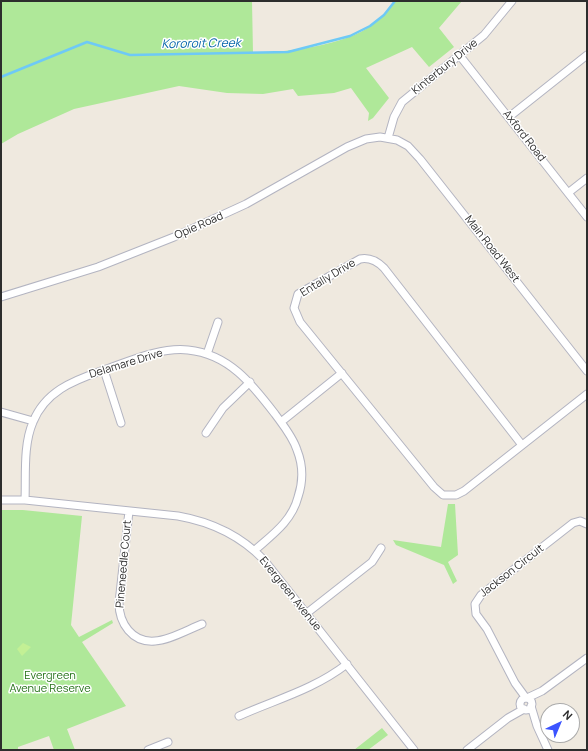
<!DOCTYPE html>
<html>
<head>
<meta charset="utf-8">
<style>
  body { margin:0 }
  #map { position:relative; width:588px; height:751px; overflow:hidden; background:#efe9df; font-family:Manrope,sans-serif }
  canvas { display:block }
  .frame { position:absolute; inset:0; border:2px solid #2d2d2d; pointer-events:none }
  .north { position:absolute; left:540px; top:703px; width:40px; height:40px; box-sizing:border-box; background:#fff; border:1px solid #ababab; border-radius:50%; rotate:44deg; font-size:11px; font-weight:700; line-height:16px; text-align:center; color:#2d2d2d }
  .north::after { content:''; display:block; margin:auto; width:14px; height:18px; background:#3c54ff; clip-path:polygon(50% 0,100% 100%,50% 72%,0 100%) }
</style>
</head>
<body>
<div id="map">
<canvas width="588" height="751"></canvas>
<div class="frame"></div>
<div class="north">N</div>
</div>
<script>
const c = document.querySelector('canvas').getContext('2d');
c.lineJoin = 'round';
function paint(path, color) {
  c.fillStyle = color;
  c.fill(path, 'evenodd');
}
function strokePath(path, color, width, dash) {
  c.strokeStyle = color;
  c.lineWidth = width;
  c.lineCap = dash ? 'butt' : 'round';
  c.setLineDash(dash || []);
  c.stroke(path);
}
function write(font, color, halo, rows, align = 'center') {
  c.font = font + ' Manrope,sans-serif';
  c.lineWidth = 3;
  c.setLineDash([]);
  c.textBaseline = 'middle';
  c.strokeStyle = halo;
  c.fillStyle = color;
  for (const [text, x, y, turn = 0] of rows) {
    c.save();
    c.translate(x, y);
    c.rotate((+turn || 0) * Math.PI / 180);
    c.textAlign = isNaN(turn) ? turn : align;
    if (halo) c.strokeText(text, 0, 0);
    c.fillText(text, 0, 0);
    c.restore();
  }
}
const green = new Path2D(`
  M1,1H252L253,53C287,52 344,46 372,25C381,18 388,10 395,1H462L439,28L454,47L429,67L412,47L366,68L389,98L373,118L368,121L369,113L351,88L334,93L298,96L293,89L263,94L227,93L179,86L74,109L18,134L1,144Z
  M448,504H455L458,555L448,562L457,581L453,584L444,565L396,545L393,540L441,547Z
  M1,510H23L82,516L71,625L79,637L112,620L113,623L82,642L126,706L67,729L75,750H54L49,736L18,747V750H1Z
  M382,728L388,735L368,750H354Z`);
const pitch = new Path2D(`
  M23,643L31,647L22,656L17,649Z`);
const stream = new Path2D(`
  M1,77L87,42L130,55L288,52L350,36L370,26L384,15L395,1`);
const minor = new Path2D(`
  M460,56L587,217
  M509,117L587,55
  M388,138L394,117L402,102L484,35L512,1
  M568,193L587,178
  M1,297L98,267L174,237L246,204L347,147L366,139L380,137L397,140L408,146L420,159L587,371
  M207,354L218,322
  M104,370L121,423
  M1,412L33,421
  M281,422L342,373
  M206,433L223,408L250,382
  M522,445L384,268C377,261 370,257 360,259L298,294L294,308L300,322L434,487L443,495H456L464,491L587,394
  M1,500H25L178,516C212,522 240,535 264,560L414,750
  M25,500C26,475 23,445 33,422C45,392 72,381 101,371C128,362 159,347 188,350C229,354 252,384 275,414C283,425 293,437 297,450C303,465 303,482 298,497C292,521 272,535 255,550
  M129,511L119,603C119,623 132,643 155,641C170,640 187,630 202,624
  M307,613L372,562L381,548
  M526,698L515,683L487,629L476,614L475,604L481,595L573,523L580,521L587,524
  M527,698L542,691L587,658
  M520 704a6 6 0 1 1 12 0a6 6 0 1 1-12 0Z
  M531,706L537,726L548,750
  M239,716C277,699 313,690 347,664
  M148,750L168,742
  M467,750L508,718L524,709`);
const streetNames = [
  ["Kinterbury Drive",445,67,-39],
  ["Axford Road",524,136,52],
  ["Opie Road",199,226,-24],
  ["Main Road West",492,249,52],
  ["Entally Drive",328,278,-31],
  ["Delamare Drive",126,364,-17],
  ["Pineneedle Court",124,564,-85],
  ["Jackson Circuit",512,571,-38],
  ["Evergreen Avenue",290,594,51]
];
const parkNames = [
  ["Evergreen",50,676],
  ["Avenue Reserve",50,689]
];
const waterNames = [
  ["Kororoit Creek",201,44,-1]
];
paint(green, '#afe899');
paint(pitch, '#c3f095');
strokePath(stream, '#6ec9f6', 2.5);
strokePath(minor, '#b3b4c1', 9);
strokePath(minor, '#fff', 7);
write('11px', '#2d2d2d', '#fff', streetNames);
write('11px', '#247117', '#fff', parkNames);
write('italic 12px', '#0666a9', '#fff', waterNames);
</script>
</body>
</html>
